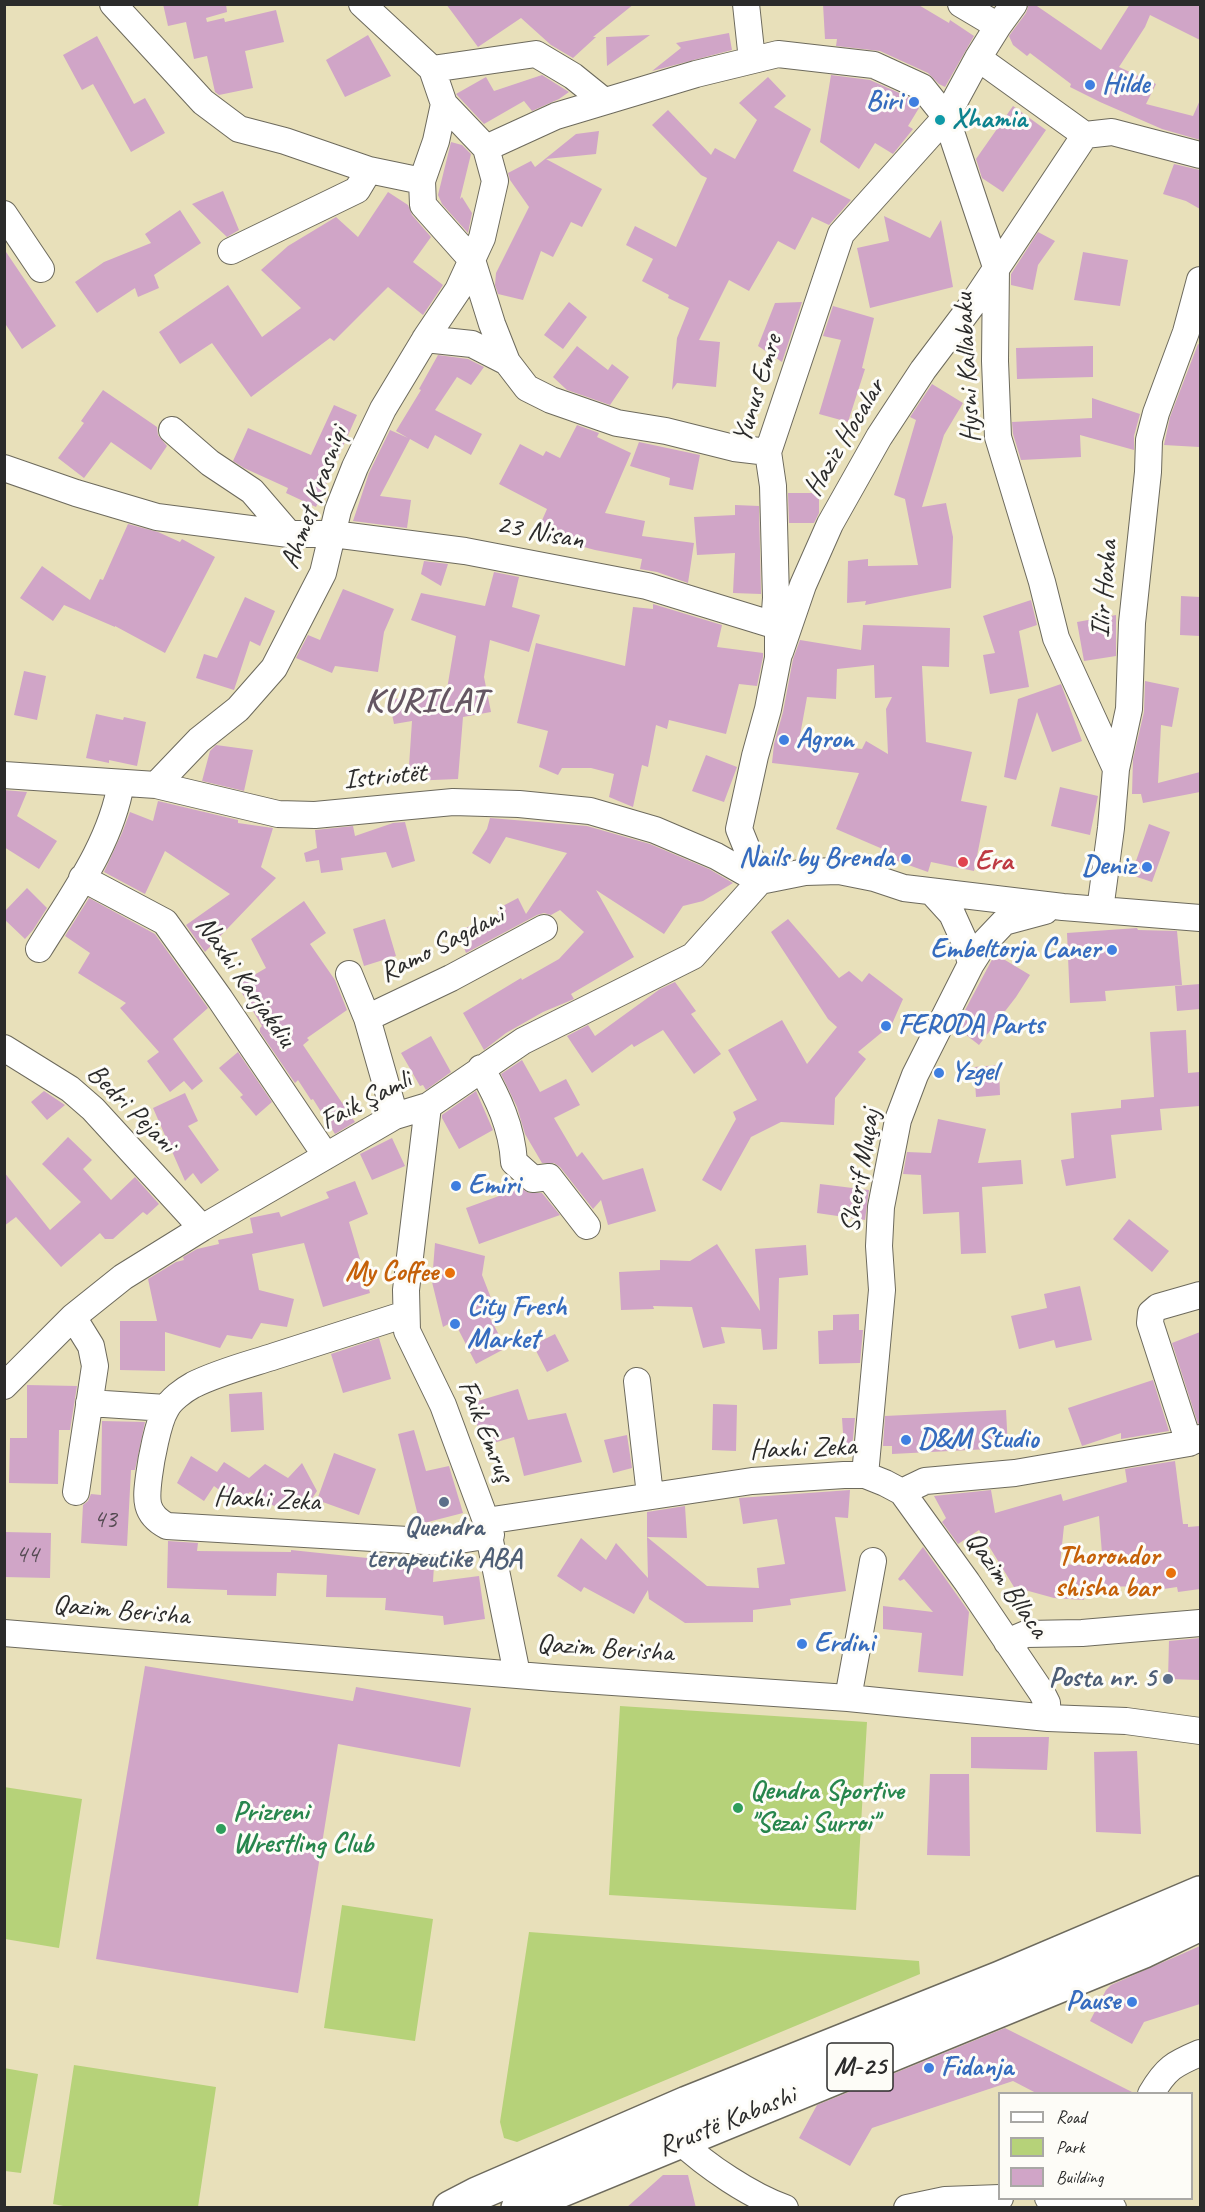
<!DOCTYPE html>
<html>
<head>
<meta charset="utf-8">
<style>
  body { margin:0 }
  #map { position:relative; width:1205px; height:2212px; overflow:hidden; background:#e8e0ba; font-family:Caveat,sans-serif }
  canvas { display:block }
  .frame { position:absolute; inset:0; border:6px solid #2b2b2b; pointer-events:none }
  .legend { position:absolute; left:998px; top:2092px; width:195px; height:108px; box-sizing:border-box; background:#fdfcf7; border:2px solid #a9a8a5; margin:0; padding:8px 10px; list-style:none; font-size:18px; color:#2b2b2b }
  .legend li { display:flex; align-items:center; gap:12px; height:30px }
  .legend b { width:30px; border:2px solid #a9a8a5 }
</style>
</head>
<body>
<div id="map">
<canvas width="1205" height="2212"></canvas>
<div class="frame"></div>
<ul class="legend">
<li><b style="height:8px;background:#fff"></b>Road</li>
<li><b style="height:16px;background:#b6d279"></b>Park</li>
<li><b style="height:16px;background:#d0a5c7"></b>Building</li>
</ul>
</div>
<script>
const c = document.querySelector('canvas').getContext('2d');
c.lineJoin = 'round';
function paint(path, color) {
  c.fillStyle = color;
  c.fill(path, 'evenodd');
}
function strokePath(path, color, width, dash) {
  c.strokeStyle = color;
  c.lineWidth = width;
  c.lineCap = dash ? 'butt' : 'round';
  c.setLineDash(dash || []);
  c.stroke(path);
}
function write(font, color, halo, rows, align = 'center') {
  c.font = font + ' Caveat,sans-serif';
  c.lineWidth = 6;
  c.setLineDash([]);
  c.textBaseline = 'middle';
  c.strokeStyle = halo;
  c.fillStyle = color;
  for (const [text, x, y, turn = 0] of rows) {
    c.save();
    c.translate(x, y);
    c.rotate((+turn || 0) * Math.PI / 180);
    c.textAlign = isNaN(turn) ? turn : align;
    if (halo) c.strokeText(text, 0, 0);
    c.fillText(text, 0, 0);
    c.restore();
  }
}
const green = new Path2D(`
  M620,1706L867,1722L856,1910L609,1895Z
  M4,1787L82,1799L59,1948L5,1939Z
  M342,1905L433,1919L415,2041L324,2028Z
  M529,1932L919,1961L920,1974L517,2142L504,2138L500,2122Z
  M74,2065L216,2087L198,2207L74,2208L53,2204Z
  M4,2068L38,2074L21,2173L5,2171Z`);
const building = new Path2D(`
  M163,4H226L227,12L206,18L207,22L224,18L225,22L276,10L284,42L245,51L253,88L219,95L215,92L207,56L194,59L186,22L168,26Z
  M446,4H634L593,37H596L573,58L551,45L521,18L478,47Z
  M823,4H917L949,23L950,20L974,36L945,87L939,84L928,73L880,51L836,46L837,39H825Z
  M1029,4H1034L1101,50L1130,4H1200V40L1150,15L1145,27L1119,67L1156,84L1146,104L1193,116L1200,100V140L1162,129L1100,102L1070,87L1071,84L1030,53L1027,56L1013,45L1009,36L1026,13Z
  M729,33L732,50L652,71L681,48L676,43Z
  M368,35L391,76L345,97L326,60Z
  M650,35L607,66L606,37Z
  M97,36L134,104L145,98L165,133L131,152L93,84L82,90L63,55Z
  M542,75L569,92L559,99L532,111L524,101L484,124L456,94L486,77L494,91Z
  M831,75L870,80L913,99L919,108L908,126L913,129L893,154L875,143L859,169L820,142Z
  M768,77L786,96L774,107L811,129L793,171L851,200L829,225L812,217L795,250L778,241L749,291L729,280L699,340L720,342L716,387L677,383L672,390L677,338L689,308L668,298L669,295L642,281L653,259L626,245L635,226L676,247L707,178L701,175L652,125L668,110L711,155L715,148L735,159L757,120L739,103Z
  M1013,106L1046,130L1003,192L982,178L976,159Z
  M599,131L596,154L546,159L602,189L582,227L571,222L553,257L541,251L523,300L498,294L495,285L496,273L529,207L510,180L508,173L531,161L535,167L576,134Z
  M451,142L462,145L471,154L460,199L462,197L472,213L468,233L442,204L438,195Z
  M1174,164L1200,170V209L1186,201L1163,194Z
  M223,191L239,230L227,237L192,204Z
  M388,192L408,205L412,215L431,237L413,262L443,285L423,315L388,287L334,341L330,338L251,397L212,343L180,364L159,332L228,285L262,337L301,308L261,270L288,246L336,217L358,237Z
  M180,210L201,243L154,275L159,288L138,297L135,288L97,313L75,282L104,262L151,243L145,234Z
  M884,216L930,238L941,220L953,287L870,308L857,248L889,241Z
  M1038,232L1055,241L1038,265L1033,290L1011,285V274Z
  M4,249L56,326L22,349L4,322Z
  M1083,252L1128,260L1120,306L1074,300Z
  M569,302L587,317L563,349L544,335Z
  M802,302L782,362L758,346L775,303Z
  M833,306L874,318L862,368L865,369L848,422L819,414L841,340L823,336Z
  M1198,344L1200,345L1199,447L1164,445L1170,417Z
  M577,346L608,370L612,364L629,377L610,405L567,390L553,377Z
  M1093,346V377L1017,379L1016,348Z
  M438,355L468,359L484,367L471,385L457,377L435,410L482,434L471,455L435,435L428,449L410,439L380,496L411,500L407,528L353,521L369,473L390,430L408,438L396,431L421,390L419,389Z
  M932,384L963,403L944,435L922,507L946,503L953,537L951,588L865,605L866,601L847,603L848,561L868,559V566L918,565L905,499L894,495L916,420L910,417Z
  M103,390L157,427L158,435L167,446L151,470L111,442L84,478L58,458L84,423L81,421Z
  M1092,398L1140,414L1134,436V450L1080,435L1081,457L1021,460L1013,434L1012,422L1092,418Z
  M334,405L357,415L316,507L286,493L288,488L244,468L233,461L248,428L311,455Z
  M577,425L599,433L597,437L631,453L605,513L645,521L642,536L694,543L688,583L657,572L640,569L642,559L595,550L536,534L547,509L499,484L520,444L543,456L546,451L560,458Z
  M639,442L700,455L693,490L669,485L670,478L630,466Z
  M788,493H819V513L814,523H789Z
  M735,505L759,506L761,594L733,593L735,553L697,555L694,517L735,515Z
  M128,524L158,532L180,542L182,539L215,557L165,653L115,626V627L64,605L53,621L20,598L42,566L90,600L100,579L103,580Z
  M424,561L448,564L441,586L421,574Z
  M494,572L519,577L512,607L540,615L529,652L490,640L484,677L491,712L463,717L458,779L408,781L412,721L394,724L389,700L447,689L456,636L411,620L421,593L485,606Z
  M343,589L394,609L384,632L378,672L335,666L332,673L296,658L308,635L320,640Z
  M1181,596L1200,597V636L1180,635Z
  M245,597L275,611L260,646L250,641L234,690L196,678L204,654L217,658Z
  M1031,600L1037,625L1019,631L1029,687L990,694L983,655L995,653L983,616Z
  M653,604L722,625L717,647L763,653V657L757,686L739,684L726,734L669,720L667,729L656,725L648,767L642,765L633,807L609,797L614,774L591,768H562L558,775L539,767L548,731L517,723L536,643L625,666L633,607L653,609Z
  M1116,615V656L1084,661L1077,622Z
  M863,625L950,628L949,667L922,666L926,742L972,752L961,801L987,806L974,871L931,862L928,872L883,856L885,850L836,829L859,773L772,763L774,744L783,712L793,659L800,640L861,650ZM874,665L875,698L892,697L886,709L888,754L866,741L862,749L799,741L807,697L836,699L837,669Z
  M24,671L46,676L37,720L14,715Z
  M1145,681L1179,688L1172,727L1161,725L1158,783L1200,772V792L1143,803L1141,794H1132L1133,759L1144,712Z
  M1061,684L1082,741L1052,752L1037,712L1016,780L1004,777L1018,699Z
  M96,714L123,720L124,717L146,722L137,766L109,760V763L86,758Z
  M216,745L253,750L244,791L202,781L210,751Z
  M706,755L737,767L724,802L692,791Z
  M1060,787L1098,796L1090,835L1051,826Z
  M4,790L27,792L17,816L57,841L39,869L4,847Z
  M158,801L238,820V823L273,828L261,867L276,878L205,952L186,925L230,894L165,851L145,894L104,872L122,833L130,812L153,821Z
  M490,818L587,826L650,844L709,869L733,883L703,901L683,906L664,934L596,890L634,957L571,994L574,999L543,1012L506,1033L484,1050L463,1013L521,978L522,980L559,959L584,932L560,910L551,915L544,913L537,915L466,953L458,931L499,914L497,909L518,898L526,914L567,853L506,837L490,864L472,853L487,829Z
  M405,822L415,861L392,868L386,852L341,858L343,870L321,873L319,860L306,862L304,853L317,848L315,830L353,826L355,836L393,823Z
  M1149,824L1170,832L1152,882L1131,875Z
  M27,888L47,908L33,930L25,939L4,919V912Z
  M89,898L155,934L208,1008L173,1039L203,1081L192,1090L184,1081L170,1092L147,1061L159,1052L120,1008L126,1003L78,973L90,953L65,936Z
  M304,901L326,933L310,944L335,980L347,1010L307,1038L309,1040L303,1045L355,1122L335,1134L313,1099L311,1100L298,1080L295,1083L260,1032V1028L262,1026L237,985L266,968L251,939Z
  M385,919L396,956L364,966L353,929Z
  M788,919L839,978L849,971L862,982L869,973L903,999L892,1024L858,1052L866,1059L835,1098L834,1125L781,1122L751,1137L721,1191L702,1180L736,1119L733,1112L757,1100L728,1050L782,1020L807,1064L837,1027L828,1019L771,932Z
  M1137,928L1138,930L1177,931L1182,985L1105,991L1106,1001L1070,1003L1067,933Z
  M995,954L1030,975L1016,997L979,1045L956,1027Z
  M675,982L696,1011L691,1014L721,1054L694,1074L663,1030L634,1047L632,1044L592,1073L567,1036L588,1025L595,1036L660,989Z
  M1200,984V1009L1177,1011L1175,986Z
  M1186,1030L1188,1073L1200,1072V1106L1160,1109L1162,1130L1111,1135L1116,1178L1066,1186L1061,1160L1074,1158L1071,1113L1121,1108V1100L1154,1097L1150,1032Z
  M431,1036L451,1072L426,1090L423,1085L420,1086L401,1053Z
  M238,1052L272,1102L256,1116L240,1097L243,1095L219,1068Z
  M522,1060L540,1092L566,1079L580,1105L554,1118L577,1157L582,1152L603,1180L643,1168L656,1211L608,1225L601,1200L593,1209L560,1167L554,1163H542L525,1134L517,1107L501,1074Z
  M999,1065L1000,1095L976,1097L974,1067Z
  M44,1091L65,1105L47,1120L31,1102Z
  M476,1091L493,1130L459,1149L442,1118V1115Z
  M185,1093L198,1121L188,1126L219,1170L201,1184L193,1173L185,1181L153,1108Z
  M938,1119L986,1129L978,1163L1021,1160L1023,1184L982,1187L986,1253L961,1254L959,1212L923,1214L921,1175L903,1174L907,1152L931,1153Z
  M68,1137L92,1160L83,1169L111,1200L135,1177L159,1204L147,1215L143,1212L113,1239H105L100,1233L61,1267L16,1217L4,1226V1172L50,1230L81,1202L42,1164Z
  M392,1138L405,1166L372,1180L360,1154Z
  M355,1181L368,1214L349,1222L370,1293L323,1307L304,1243L252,1254L259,1290L294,1299L287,1327L261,1323L252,1339L227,1335L220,1348L165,1332V1371L120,1370V1321H157L148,1279L176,1262L184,1260L183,1257L197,1249L219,1244L218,1240L253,1233L250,1218L279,1212L281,1217L329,1198L326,1192Z
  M820,1184L869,1190L865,1220L817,1213Z
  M521,1188L529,1193H542L560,1215L479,1244L466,1208Z
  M1129,1219L1169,1251L1152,1272L1113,1239Z
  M435,1243L485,1256L482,1275L491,1298L482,1303L506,1348L476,1364L454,1321L443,1327L432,1282Z
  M717,1244L760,1311L755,1249L806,1245L808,1275L779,1278L777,1349L763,1350L761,1329L721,1327L725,1343L703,1348L692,1307L653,1306L654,1309L621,1310L619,1272L660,1270V1260L690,1261Z
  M1080,1286L1092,1340L1056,1348L1054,1340L1019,1349L1011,1316L1047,1308L1044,1294Z
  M859,1314V1330H863L860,1363L819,1364L818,1331L833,1330V1315Z
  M1200,1332V1423L1198,1424L1172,1343Z
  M555,1334L569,1361L547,1372L533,1345Z
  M379,1338L391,1379L343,1393L331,1354Z
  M1153,1380L1169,1431L1121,1439V1433L1082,1446L1068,1408Z
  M27,1385L77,1386L70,1430H59L58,1484L9,1483L10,1438H27Z
  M518,1389L528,1420L566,1413L582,1462L524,1476L514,1437L483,1446L471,1403Z
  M262,1392L264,1430L231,1432L229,1394Z
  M713,1404L737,1405L736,1451L712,1450Z
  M1006,1410L1008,1448L892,1454V1446H883L885,1416Z
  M842,1418H855L852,1448H844Z
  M102,1421L145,1422L135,1470H131L127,1546L81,1543L83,1505L88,1501L91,1494L101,1495Z
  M414,1430L426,1471L449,1466L463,1513L420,1524L398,1434Z
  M627,1435L632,1468L613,1473L604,1440Z
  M334,1453L376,1469L359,1515L317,1500Z
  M191,1456L217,1472L224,1462L249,1478L265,1464L288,1478L302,1463L317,1491L305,1509L290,1496L274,1506L250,1492L238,1504L214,1486L204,1501L177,1483Z
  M1175,1461L1183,1524H1188V1527L1200,1526V1589L1178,1592L1177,1587L1157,1590L1156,1586L1085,1587L1084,1600L1054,1598L1014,1587L979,1530L958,1544L942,1522L946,1518L934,1496L991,1490L995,1513L1061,1494L1063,1501L1127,1482L1125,1469ZM1099,1516L1103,1566L1060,1564L1064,1526Z
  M850,1490L848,1518L835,1517L846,1591L790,1599L791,1605L753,1610V1622L685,1623L649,1599L648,1590L634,1614L584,1587L581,1592L557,1576L581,1538L606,1560L616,1543L648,1578L647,1537L707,1586L759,1588L757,1568L785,1564L777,1519L743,1524L739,1498Z
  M685,1506L687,1538L647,1537V1512Z
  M4,1532L51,1533L50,1578L4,1577Z
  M168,1541L198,1543L197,1551L291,1552V1550L434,1565L433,1582L479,1576L485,1619L444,1625L443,1616L385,1610L386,1598L326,1597L327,1575L277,1573L276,1596L227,1595V1590L167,1588Z
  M923,1547L969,1612L963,1676L918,1672L922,1633L883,1629V1606L933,1612L904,1579L900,1581L898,1579Z
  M1200,1638V1680L1168,1679L1169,1641Z
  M145,1666L353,1701L356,1687L471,1708L460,1767L338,1744L298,1993L96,1959Z
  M971,1737H1049L1047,1770L971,1768Z
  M1137,1751L1141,1834L1096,1832L1094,1752Z
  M930,1774H969L970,1856L927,1855Z
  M1200,1946V2004L1144,2022L1132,2044L1090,2021L1106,1990L1111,1985Z
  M1005,2028L1136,2094H1038L1013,2081L872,2128L850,2166L799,2138L817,2105Z
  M663,2175H688L696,2208H626Z`);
const street = new Path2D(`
  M113,4L203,102L239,129L285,141L369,170
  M362,4L432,69L536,54L573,76L604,101
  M746,4L752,60
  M961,4L998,26
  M978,58L1085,135L1112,132L1200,155
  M444,104L436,141L422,181L423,205L472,260L492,324L507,362L527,388L551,400L617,423L666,431L734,448L768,452
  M486,148L556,116L696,74L778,54L874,65L922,87L946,117L996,267L995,361L998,437L1042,582L1056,638L1116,769
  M4,214L41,269
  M231,251L357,190L369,170L422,181
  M425,339L472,344L507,362
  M172,430L210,463L252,491L289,534
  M4,468L76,493L157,517L289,534H333L465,551L647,586L774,625
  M780,652L803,585L830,524L879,437L923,370L972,305L1085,135
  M4,775L156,785L278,814L315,815L453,802L519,804L590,811L655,830L716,856L760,881
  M156,785L199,740L238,709L274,668L323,573L338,510L355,467L383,409L427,336L458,290L482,238L495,181L486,148L444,104L432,69
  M82,878L165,922L220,999L326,1156
  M760,881L739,829L755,756L768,709L778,658V629L774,625L776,598L773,486L768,452L841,234L946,117L978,58L998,26L1014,4
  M760,881L805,872L839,871L874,878L904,888L1063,907L1200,918
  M1100,910L1111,828L1116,769L1129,709L1132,623L1148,472L1149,440L1156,413L1186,332L1200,280
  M39,949C71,897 111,844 121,783
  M971,964L985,942L1004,922L1045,911
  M349,974L367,1018L451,978L544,928
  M367,1018L395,1116
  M4,1048L70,1089L93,1109L202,1228
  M481,1068C498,1098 512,1127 514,1162L533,1179L549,1177L587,1226
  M428,1106L406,1290L407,1331L443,1405L486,1521L517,1674
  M406,1314C362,1328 318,1342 275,1356C247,1365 219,1372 193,1385C184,1390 170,1400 166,1409C158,1422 151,1460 149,1476C146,1499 144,1514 167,1526L425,1541L447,1542L491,1535
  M73,1317L91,1346L95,1366L76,1492
  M637,1381L650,1495
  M4,1386L73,1317L123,1277L202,1228L395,1116L428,1106L523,1041L693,956L760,881
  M89,1403L166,1408
  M1189,1443L1150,1323L1151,1313L1158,1307L1200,1295
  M865,1475L882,1290L879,1246L881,1207L898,1120L915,1075L971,964L966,945L952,914L932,892
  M902,1492L967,1582L1042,1693L1047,1703L1048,1718
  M486,1521L752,1481L844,1475H865L885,1483L902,1492L925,1481L1015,1473L1189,1443L1200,1438
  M4,1633L554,1678L848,1698L1048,1718L1126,1721L1200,1731
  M1007,1642L1026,1634L1082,1633L1200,1623
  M848,1698L873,1561
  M1151,2094C1166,2068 1174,2064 1200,2053
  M680,2141C706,2166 751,2196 785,2208
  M1048,2198L1113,2208
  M907,2208L945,2200L1000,2198`);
const primary = new Path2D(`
  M450,2208L477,2194L687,2103L1000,1978L1200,1893
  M518,2208L1144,1951L1200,1924`);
const markers = [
  [1090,85,6,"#3f7fe0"],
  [914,102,6,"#3f7fe0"],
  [940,120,6,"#0f9aa8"],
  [784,740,6,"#3f7fe0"],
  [906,859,6,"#3f7fe0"],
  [963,862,6,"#e0444e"],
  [1147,867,6,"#3f7fe0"],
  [1112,950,6,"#3f7fe0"],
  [886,1026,6,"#3f7fe0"],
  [939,1073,6,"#3f7fe0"],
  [456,1186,6,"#3f7fe0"],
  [450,1273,6,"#e8710a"],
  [455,1324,6,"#3f7fe0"],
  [906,1440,6,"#3f7fe0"],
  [444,1502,6,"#5c6f8a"],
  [1171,1573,6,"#e8710a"],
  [802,1644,6,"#3f7fe0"],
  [1168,1679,6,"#5c6f8a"],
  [738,1808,6,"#2e9e5b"],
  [221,1829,6,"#2e9e5b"],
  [1132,2002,6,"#3f7fe0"],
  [929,2068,6,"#3f7fe0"]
];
const numberNames = [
  ["43",105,1520],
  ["44",27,1555]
];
const shields = [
  [860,2067,66]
];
const shieldNames = [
  ["M-25",860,2067]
];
const shopNames = [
  ["Hilde",1102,85],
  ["Biri",902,102,"right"],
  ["Agron",796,740],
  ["Nails by Brenda",894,859,"right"],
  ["Deniz",1135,867,"right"],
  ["Embeltorja Caner",1100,950,"right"],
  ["FERODA Parts",898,1026],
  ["Yzgel",951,1073],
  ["Emiri",468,1186],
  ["City Fresh",467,1308],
  ["Market",467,1340],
  ["D&M Studio",918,1440],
  ["Erdini",814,1644],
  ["Pause",1120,2002,"right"],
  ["Fidanja",941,2068]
];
const cultureNames = [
  ["Xhamia",952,120]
];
const streetNames = [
  ["Hysni Kallabaku",968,368,-93],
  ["Yunus Emre",758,389,-73],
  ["Haziz Hocalar",845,438,-59],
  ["Ahmet Krasniqi",315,498,-70],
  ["23 Nisan",540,533,11],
  ["Ilir Hoxha",1105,589,-85],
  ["Istriotët",385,777,-5],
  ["Ramo Sagdani",442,945,-27],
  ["Naxhi Karjakdiu",245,982,55],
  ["Faik Şamli",366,1101,-27],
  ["Bedri Pejani",131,1109,45],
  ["Sherif Muçaj",861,1171,-80],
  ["Faik Emruş",485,1431,68],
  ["Haxhi Zeka",803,1449,-2],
  ["Haxhi Zeka",267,1500,3],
  ["Qazim Bllaca",1006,1585,55],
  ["Qazim Berisha",121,1611,5],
  ["Qazim Berisha",605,1649,4],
  ["Rrustë Kabashi",727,2122,-22]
];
const healthNames = [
  ["Era",975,862]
];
const foodNames = [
  ["My Coffee",438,1273],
  ["Thorondor",1159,1557],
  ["shisha bar",1159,1589]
];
const serviceNames = [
  ["Quendra",444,1528],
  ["terapeutike ABA",444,1560],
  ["Posta nr. 5",1156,1679,"right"]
];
const leisureNames = [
  ["Qendra Sportive",750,1792],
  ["\"Sezai Surroi\"",750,1824],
  ["Prizreni",233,1813],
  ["Wrestling Club",233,1845]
];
const districtNames = [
  ["KURILAT",426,702]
];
paint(green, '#b6d279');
paint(building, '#d0a5c7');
strokePath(street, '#6d6a5d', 28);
strokePath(primary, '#6d6a5d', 36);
strokePath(street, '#fff', 26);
strokePath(primary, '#fff', 33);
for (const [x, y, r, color] of markers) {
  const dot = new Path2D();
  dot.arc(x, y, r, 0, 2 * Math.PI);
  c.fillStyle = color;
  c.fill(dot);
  strokePath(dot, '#fdfcf7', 2);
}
write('26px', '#544a52', null, numberNames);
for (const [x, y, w] of shields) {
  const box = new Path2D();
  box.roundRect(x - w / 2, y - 24, w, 48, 4.5);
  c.fillStyle = '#fdfcf7';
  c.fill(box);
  strokePath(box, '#2b2b2b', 1.5);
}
write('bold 27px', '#2b2b2b', null, shieldNames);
write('bold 28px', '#366cbe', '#fdfcf7', shopNames, 'left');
write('bold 28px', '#0d838f', '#fdfcf7', cultureNames, 'left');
write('28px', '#2b2b2b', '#fdfcf7', streetNames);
write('bold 28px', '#be3a42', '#fdfcf7', healthNames, 'left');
write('bold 28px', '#c56008', '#fdfcf7', foodNames, 'right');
write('bold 28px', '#4e5e75', '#fdfcf7', serviceNames);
write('bold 28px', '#27864d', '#fdfcf7', leisureNames, 'left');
c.letterSpacing = '1.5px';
write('bold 34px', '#655662', '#fdfcf7', districtNames);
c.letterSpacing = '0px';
</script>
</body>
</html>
